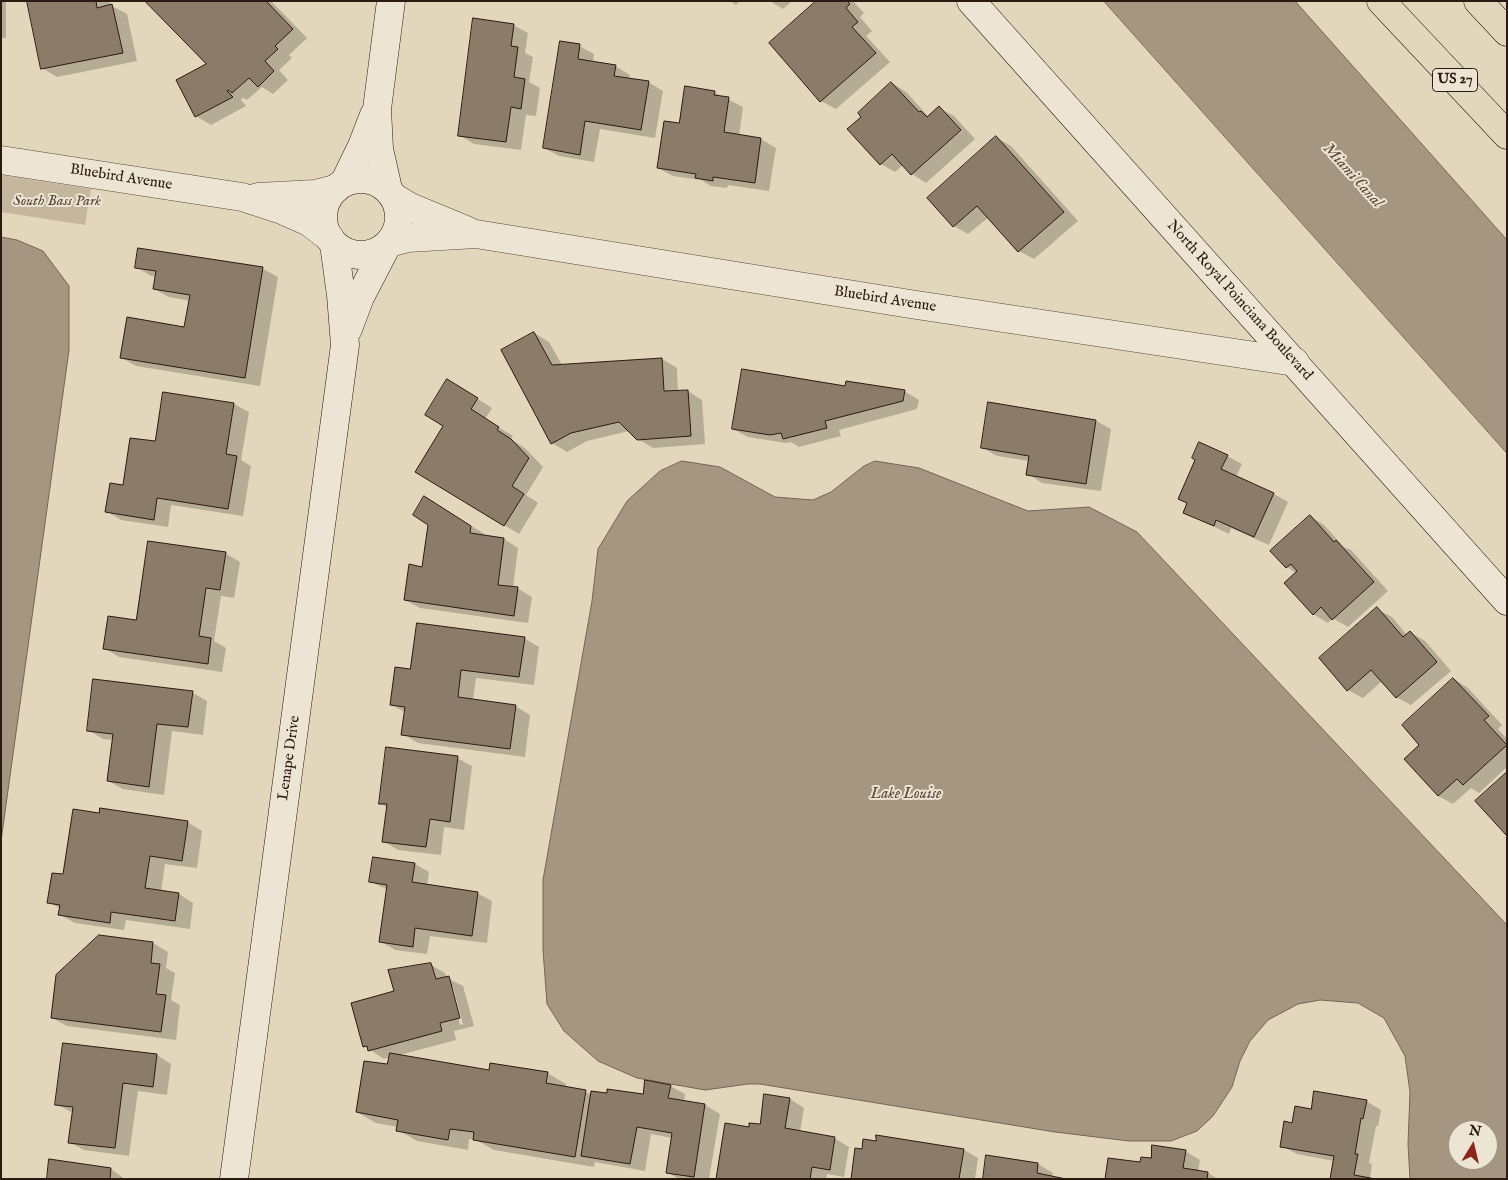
<!DOCTYPE html>
<html>
<head>
<meta charset="utf-8">
<style>
  body { margin:0 }
  #map { position:relative; width:1508px; height:1180px; overflow:hidden; background:#e3d7bb; font-family:"IM FELL English",serif }
  canvas { display:block }
  .frame { position:absolute; inset:0; border:2px solid #2c1912; pointer-events:none }
  .north { position:absolute; left:1448px; top:1120px; width:50px; height:50px; box-sizing:border-box; background:#ede5d3; border:1px solid #a09386; border-radius:50%; rotate:9deg; font-size:14px; font-weight:700; line-height:20px; text-align:center; color:#2c1912 }
  .north::after { content:''; display:block; margin:auto; width:18px; height:22px; background:#8f2418; clip-path:polygon(50% 0,100% 100%,50% 72%,0 100%) }
</style>
</head>
<body>
<div id="map">
<canvas width="1508" height="1180"></canvas>
<div class="frame"></div>
<div class="north">N</div>
</div>
<script>
const c = document.querySelector('canvas').getContext('2d');
c.lineJoin = 'round';
function paint(path, color) {
  c.fillStyle = color;
  c.fill(path, 'evenodd');
}
function strokePath(path, color, width, dash) {
  c.strokeStyle = color;
  c.lineWidth = width;
  c.lineCap = dash ? 'butt' : 'round';
  c.setLineDash(dash || []);
  c.stroke(path);
}
function write(font, color, halo, rows, align = 'center') {
  c.font = font + ' "IM FELL English",serif';
  c.lineWidth = 4;
  c.setLineDash([]);
  c.textBaseline = 'middle';
  c.strokeStyle = halo;
  c.fillStyle = color;
  for (const [text, x, y, turn = 0] of rows) {
    c.save();
    c.translate(x, y);
    c.rotate((+turn || 0) * Math.PI / 180);
    c.textAlign = isNaN(turn) ? turn : align;
    if (halo) c.strokeText(text, 0, 0);
    c.fillText(text, 0, 0);
    c.restore();
  }
}
const green = new Path2D(`
  M1,175L91,189L85,225L1,212Z`);
const water = new Path2D(`
  M1104,1H1295L1507,240V453Z
  M1,237L17,240L43,251L69,286V350L1,841Z
  M682,461L720,467L775,497L813,500L831,492L864,466L875,461L919,468L1028,511L1089,507L1137,532L1507,925V1179H1410L1408,1144L1410,1092L1405,1056L1384,1018L1358,1003L1320,1000L1298,1004L1268,1020L1250,1041L1240,1061L1232,1087L1213,1116L1197,1131L1171,1141H1129L1055,1132L760,1084H748L705,1090L637,1078L598,1061L564,1031L547,1004L543,950V880L592,601L598,549L627,501L660,471ZM1458,1130H1488V1160H1458Z`);
const shadow = new Path2D(`
  M1,1H6V38H1Z
  M28,1H109L110,6H112L127,14L137,61L57,77L42,68Z
  M146,1H271L307,38L289,55L292,58L279,70L288,80L273,94L262,87L247,100L243,98L241,100L246,106L211,125L196,116L208,64Z
  M730,1H740L736,5Z
  M770,1H792L783,9Z
  M818,1H853L864,13L860,17L872,31L866,36L890,62L836,109L821,101Z
  M513,25L528,33L525,53L533,57L529,82L540,88L536,116L526,115L521,150L474,144L459,135Z
  M579,46L594,54L593,63L615,66L630,75L629,79L648,82L663,91L655,138L600,129L594,162L559,156L544,148Z
  M892,83L906,92L929,117L939,108L954,116L975,139L926,183L912,174L903,165L895,172L881,164L863,117Z
  M714,92L743,107L739,136L761,139L776,148L769,191L728,185L727,188L711,186L701,180L673,176L658,168L680,125Z
  M997,138L1011,146L1078,221L1034,259L1019,251L989,217L968,234L954,226Z
  M139,249L263,269L278,277L260,386L136,366L122,358L185,328L190,301L169,297L154,289L156,277L151,276L136,267Z
  M534,333L549,342L562,365L662,359L677,368L678,392L688,391L702,400L705,444L653,448L638,439L629,431L587,441L567,452L552,443Z
  M462,389L492,408L485,419L513,436L511,439L526,449L543,467L526,495L538,503L519,534L417,472L445,426Z
  M904,391L919,400L917,409L839,430L841,436L799,447L791,442L786,443L748,437L733,429Z
  M164,393L234,404L249,412L241,460L251,466L243,516L171,505L168,527L121,520L106,511L156,443Z
  M989,404L1096,421L1111,429L1101,491L1042,483L1028,474L1030,461L997,456L983,448Z
  M1227,456L1242,464L1236,477L1274,494L1288,502L1269,545L1231,528L1229,534L1184,512L1188,504L1179,499Z
  M439,506L486,535L504,539L518,548L513,588H517L532,597L528,623L420,608L405,600L423,568Z
  M1310,516L1324,525L1344,547L1351,550L1388,591L1348,627L1332,618L1328,623L1313,614L1296,573L1287,567Z
  M225,553L240,562L234,598L221,596L214,641L226,648L222,672L119,657L104,648Z
  M1377,609L1392,617L1407,635L1410,632L1425,641L1451,671L1411,705L1396,697L1382,681L1363,698L1348,690Z
  M524,638L539,647L534,685L476,678L473,700L515,706L530,715L525,757L418,743L403,734L406,713L392,705L412,670Z
  M1454,679L1468,688L1502,725L1498,729L1507,739V767L1479,793L1471,788L1453,804L1438,796L1421,745Z
  M193,693L207,701L203,735L172,731L164,795L123,789L108,781L113,740L103,739L88,730Z
  M457,758L472,766L464,830L444,827L441,855L398,850L383,841L388,808L380,803Z
  M100,815L187,822L202,831L197,868L165,864L161,892L179,894L193,903L190,929L126,920L124,930L75,923L60,915L61,909L49,902Z
  M415,864L429,872L427,886L477,893L492,901L487,943L430,936L427,954L395,950L380,941L388,890L371,882Z
  M99,936L153,943L168,952L166,968L175,973L171,1000L180,1005L176,1040L67,1026L52,1018Z
  M431,965L445,973L447,978L463,986L474,1026L454,1031L456,1040L396,1056L490,1072L547,1073L566,1084V1088L585,1092L592,1095L644,1096L670,1086L685,1094L684,1102L705,1105L720,1114L709,1179H679L667,1172L672,1138L651,1134L645,1171L595,1162L594,1167L494,1150L476,1140L469,1139L468,1150L417,1141L398,1130V1127L376,1123L357,1112L388,1066L390,1057L384,1059L364,1046L395,992ZM450,987H453L463,1024L460,1025Z
  M157,1055L171,1064L167,1095L138,1091L129,1156L84,1150L69,1142L73,1113L56,1104Z
  M790,1099L804,1108L800,1132L834,1138L849,1147L844,1177L827,1174L826,1179H717L750,1128L761,1126Z
  M1366,1101L1381,1110L1378,1126H1376L1369,1163L1372,1164L1370,1178L1331,1179L1334,1161L1297,1154L1282,1146L1293,1124L1312,1111Z
  M964,1150L978,1158L975,1179H852Z
  M1185,1151L1200,1160L1198,1172L1208,1173L1218,1179H1106L1142,1164Z
  M1038,1164L1053,1173L1052,1177L984,1179Z
  M111,1169L125,1179H48Z`);
const building = new Path2D(`
  M27,1H96L97,8L112,4L123,53L41,69Z
  M145,1H266L293,29L275,46L278,49L265,61L274,71L258,87L249,78L232,93L228,90L227,91L233,97L195,117L176,80L206,64Z
  M816,1H847L850,4L846,8L858,22L852,27L876,53L820,102L769,43Z
  M473,18L514,24L511,46L518,47L514,77L525,79L521,109L511,107L506,142L458,136Z
  M560,41L580,44L578,59L616,65L614,76L649,81L641,130L585,121L580,155L543,148Z
  M891,82L919,112L921,111L927,117L939,106L961,130L911,175L892,154L880,165L847,129L861,117L858,113Z
  M685,86L715,91L714,95L729,97L724,132L761,138L755,183L713,177V181L695,178L696,174L657,168L664,121L679,123Z
  M996,136L1064,212L1018,252L977,206L953,227L927,198Z
  M138,248L263,267L245,378L120,358L127,317L184,327L190,295L153,289L156,271L135,268Z
  M534,332L552,365L662,358L664,391L688,390L691,436L637,440L619,422L571,433L551,444L501,350Z
  M742,369L845,386L846,381L905,390L903,401L825,421L827,428L783,439L781,433L770,435L732,429Z
  M447,379L478,398L471,409L499,427L497,430L511,439L529,458L512,486L524,494L504,526L415,472L443,426L425,415Z
  M163,392L234,403L226,454L237,456L228,509L157,498L154,520L105,512L110,483L123,485L130,438L155,441Z
  M988,402L1096,420L1086,484L1026,475L1029,456L981,448Z
  M1199,442L1228,455L1221,469L1274,493L1254,537L1216,520L1214,526L1183,513L1187,503L1178,499L1195,460L1192,458Z
  M424,496L471,526L470,533L504,538L498,585L518,587L514,616L404,600L409,564L422,567L428,525L413,515Z
  M1310,515L1334,542L1336,540L1374,582L1332,620L1321,607L1313,615L1284,583L1297,571L1291,564L1286,568L1270,551Z
  M148,541L226,552L220,590L206,588L199,636L211,638L208,664L103,649L108,616L136,620Z
  M1377,607L1403,637L1410,631L1437,662L1396,698L1371,670L1347,691L1319,658Z
  M417,623L525,637L519,677L461,670L458,697L516,705L510,749L401,735L405,707L390,705L395,667L410,669Z
  M1453,678L1489,716L1484,720L1507,745L1463,785L1457,779L1438,796L1404,759L1419,745L1402,725Z
  M93,679L193,691L188,727L157,724L149,787L107,781L113,734L87,731Z
  M386,747L458,756L450,822L430,819L426,847L382,842L387,804H379Z
  M1507,772V836L1475,801Z
  M100,808L188,821L182,861L150,856L145,888L179,893L175,921L111,912L110,923L58,915L60,905L47,903L52,873L63,874L73,809L99,813Z
  M373,857L415,863L412,882L478,892L472,936L415,928L413,947L379,942L387,885L369,882Z
  M99,935L153,942L151,963L160,964L156,994L166,995L161,1032L51,1018L56,975Z
  M431,963L436,979L449,976L460,1018L440,1023L442,1031L368,1051L367,1046L363,1047L351,1003L394,991L388,970Z
  M63,1043L157,1054L153,1087L123,1083L115,1148L68,1143L73,1107L55,1105Z
  M390,1053L489,1070L490,1063L548,1072L546,1083L586,1090L575,1157L473,1140L474,1132L450,1129L448,1140L396,1131L398,1120L356,1112L364,1061L387,1064Z
  M645,1080L671,1085L668,1098L705,1104L694,1177L666,1173L672,1133L637,1127L630,1164L581,1156L591,1091L607,1093V1089L643,1094Z
  M1314,1091L1367,1100L1363,1119L1361,1118L1355,1154H1358L1354,1175L1376,1179H1330L1334,1156L1280,1147L1284,1121L1292,1123L1295,1106L1311,1109Z
  M764,1094L790,1098L785,1128L835,1137L830,1170L812,1167L810,1179H716L725,1123L749,1127V1123L760,1124Z
  M876,1135L964,1149L959,1179H851L855,1148L862,1149L863,1139L876,1141Z
  M1152,1145L1186,1150L1183,1168L1208,1172L1207,1179H1105L1108,1158L1140,1162L1141,1157L1151,1158Z
  M986,1155L1038,1163L1037,1173L1066,1179H983Z
  M49,1159L111,1168L110,1179H47Z`);
const street = new Path2D(`
  M1,160L242,197L282,210L309,222L330,238
  M258,197L315,194L335,189
  M395,198L410,207L468,231
  M389,243L408,238L476,234L910,304L1295,362`);
const secondary = new Path2D(`
  M971,1L1507,601
  M323 217a38 38 0 1 1 76 0a38 38 0 1 1-76 0Z
  M344,183L362,146L374,115
  M388,189L379,149L377,109L391,1
  M348,329L360,297L387,245
  M234,1179L345,345L341,295L334,244`);
const highway = new Path2D(`
  M1381,1L1507,135
  M1478,1L1507,32`);
const shields = [
  [1455,80,45]
];
const shieldNames = [
  ["US 27",1455,80]
];
const streetNames = [
  ["Bluebird Avenue",121,178,9],
  ["Bluebird Avenue",885,300,9],
  ["North Royal Poinciana Boulevard",1239,301,48],
  ["Lenape Drive",290,758,-82]
];
const parkNames = [
  ["South Bass Park",57,202]
];
const waterNames = [
  ["Miami Canal",1352,176,48],
  ["Lake Louise",906,795]
];
paint(green, '#c4b79e');
paint(water, '#a59682');
strokePath(water, '#756455', 1);
paint(shadow, '#0003');
paint(building, '#8b7c6a');
strokePath(building, '#2c1912', 1);
strokePath(street, '#5a483c', 29);
strokePath(secondary, '#2c1912', 29);
strokePath(highway, '#2c1912', 29);
strokePath(street, '#ede5d3', 28);
strokePath(secondary, '#ede5d3', 28);
strokePath(highway, '#e3d7bb', 28);
for (const [x, y, w] of shields) {
  const box = new Path2D();
  box.roundRect(x - w / 2, y - 11.5, w, 23, 4);
  c.fillStyle = '#ede5d3';
  c.fill(box);
  strokePath(box, '#2c1912', 1);
}
write('bold 14px', '#2c1912', null, shieldNames);
write('15px', '#2c1912', '#ede5d3', streetNames);
write('italic 15px', '#5a483c', '#ede5d3', parkNames);
write('italic 16px', '#5c4b3f', '#ede5d3', waterNames);
</script>
</body>
</html>
